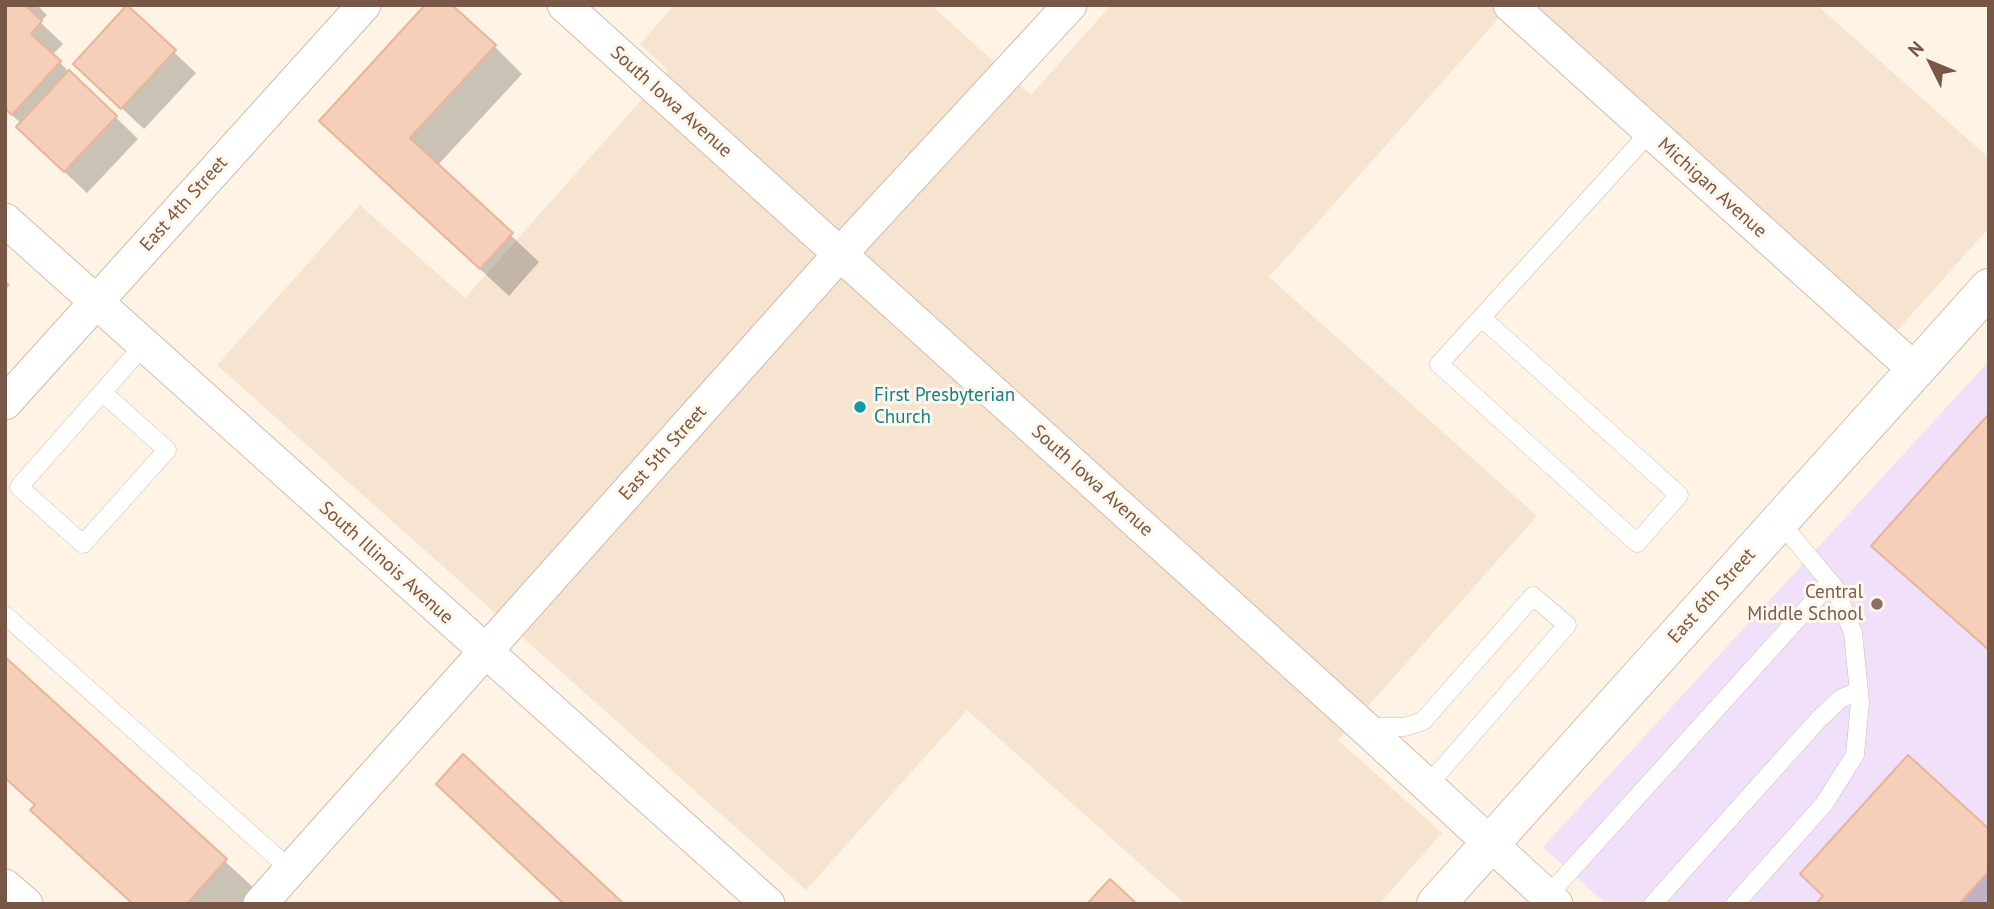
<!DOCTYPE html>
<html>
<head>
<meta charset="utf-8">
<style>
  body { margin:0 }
  #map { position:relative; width:1994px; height:909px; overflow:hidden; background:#fef3e4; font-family:"PT Sans",sans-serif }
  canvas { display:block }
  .frame { position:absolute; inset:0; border:7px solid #785747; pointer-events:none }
  .north { position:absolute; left:1896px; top:28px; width:70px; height:70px; -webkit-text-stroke:5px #fff7eb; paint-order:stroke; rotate:313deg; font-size:19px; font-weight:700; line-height:28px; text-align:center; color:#785747 }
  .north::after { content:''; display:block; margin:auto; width:24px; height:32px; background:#785747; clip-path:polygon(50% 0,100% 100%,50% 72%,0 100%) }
</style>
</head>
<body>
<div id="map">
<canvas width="1994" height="909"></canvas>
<div class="frame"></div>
<div class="north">N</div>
</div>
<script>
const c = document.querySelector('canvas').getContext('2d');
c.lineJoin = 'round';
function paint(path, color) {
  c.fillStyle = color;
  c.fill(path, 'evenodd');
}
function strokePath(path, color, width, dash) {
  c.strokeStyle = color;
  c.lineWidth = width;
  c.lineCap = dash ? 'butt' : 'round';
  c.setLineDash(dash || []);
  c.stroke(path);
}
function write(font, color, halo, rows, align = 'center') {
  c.font = font + ' "PT Sans",sans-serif';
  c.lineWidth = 6;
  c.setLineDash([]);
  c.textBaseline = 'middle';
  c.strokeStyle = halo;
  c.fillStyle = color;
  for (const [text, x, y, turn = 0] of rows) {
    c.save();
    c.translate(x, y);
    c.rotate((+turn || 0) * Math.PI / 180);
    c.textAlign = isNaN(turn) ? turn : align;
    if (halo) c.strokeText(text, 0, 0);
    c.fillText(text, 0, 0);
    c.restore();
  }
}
const residential = new Path2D(`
  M674,5H931L1031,95L1111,5H1817L1989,158V228L1885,344L1507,9L1269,277L1537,516L1338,740L1442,833L1379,904H1185L967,710L806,890L217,365L360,205L465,298L668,70L640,44Z`);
const education = new Path2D(`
  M1989,361V904H1606L1543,847Z`);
const shadow = new Path2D(`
  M5,5H37L47,15L40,22L63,44L52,55L138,139L87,193L40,149L22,124L5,109Z
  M127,8L196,73L144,129L97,85Z
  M494,46L522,74L437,166L539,262L509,296L349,148Z
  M5,280L10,285L5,290Z
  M1989,420V651L1874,546Z
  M5,659L254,888L240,904H133L33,810L36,807L5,779Z
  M1989,832V904H1818Z`);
const building = new Path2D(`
  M5,5H25L42,21L31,34L61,61L12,115L5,109Z
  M127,5L176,50L121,109L73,64Z
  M425,5H452L496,45L410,138L513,233L480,269L319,121Z
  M69,70L117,116L64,172L16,127Z
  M1987,416L1989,418V650L1871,546Z
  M5,657L227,859L187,904H133L30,810L35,805L5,778Z
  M463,754L624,904H564L436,784Z
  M1908,755L1989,829V871L1959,904H1816L1823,896L1800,874Z
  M1110,879L1137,904H1087Z`);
const lane = new Path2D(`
  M1482,318L1679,495L1637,543L1439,364L1650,132
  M102,392L167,450L83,544L19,487L143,346
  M5,615L291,870
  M1364,727H1405L1423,721L1533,596L1567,625L1428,785
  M1544,900L1830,583
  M1653,904L1818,720L1840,699L1858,691
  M1735,904L1824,804L1855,755L1860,702L1853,633L1835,588L1779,521`);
const street = new Path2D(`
  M564,5L1364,727L1556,904
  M1510,5L1914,369
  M5,220L768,904
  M5,403L364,5
  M5,886L26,904
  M260,904L840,254L1070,5`);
const secondary = new Path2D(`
  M1436,904L1989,288`);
const markers = [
  [860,407,7,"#0f9aa8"],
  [1877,604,7,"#8d6e63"]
];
const streetNames = [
  ["South Iowa Avenue",671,102,42],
  ["Michigan Avenue",1712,188,42],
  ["East 4th Street",184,204,-48],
  ["East 5th Street",663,453,-48],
  ["South Iowa Avenue",1092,481,42],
  ["South Illinois Avenue",386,563,42],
  ["East 6th Street",1712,596,-48]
];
const cultureNames = [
  ["First Presbyterian",874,396],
  ["Church",874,418]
];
const educationNames = [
  ["Central",1863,593],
  ["Middle School",1863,615]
];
paint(residential, '#f6e4d1');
paint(education, '#f0e0fa');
paint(shadow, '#0003');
paint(building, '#f5cfb9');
strokePath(building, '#e9b499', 2);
strokePath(lane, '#d2bbab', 19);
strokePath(street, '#d2bbab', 35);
strokePath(secondary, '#d5bba9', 40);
strokePath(lane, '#fff', 18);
strokePath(street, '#fff', 33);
strokePath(secondary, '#fff', 38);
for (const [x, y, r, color] of markers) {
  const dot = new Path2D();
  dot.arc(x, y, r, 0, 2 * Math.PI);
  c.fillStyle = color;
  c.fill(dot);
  strokePath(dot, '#fff7eb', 2.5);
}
write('19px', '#785747', '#fff7eb', streetNames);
write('19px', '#0d838f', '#fff7eb', cultureNames, 'left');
write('19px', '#785e54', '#fff7eb', educationNames, 'right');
</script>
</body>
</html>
